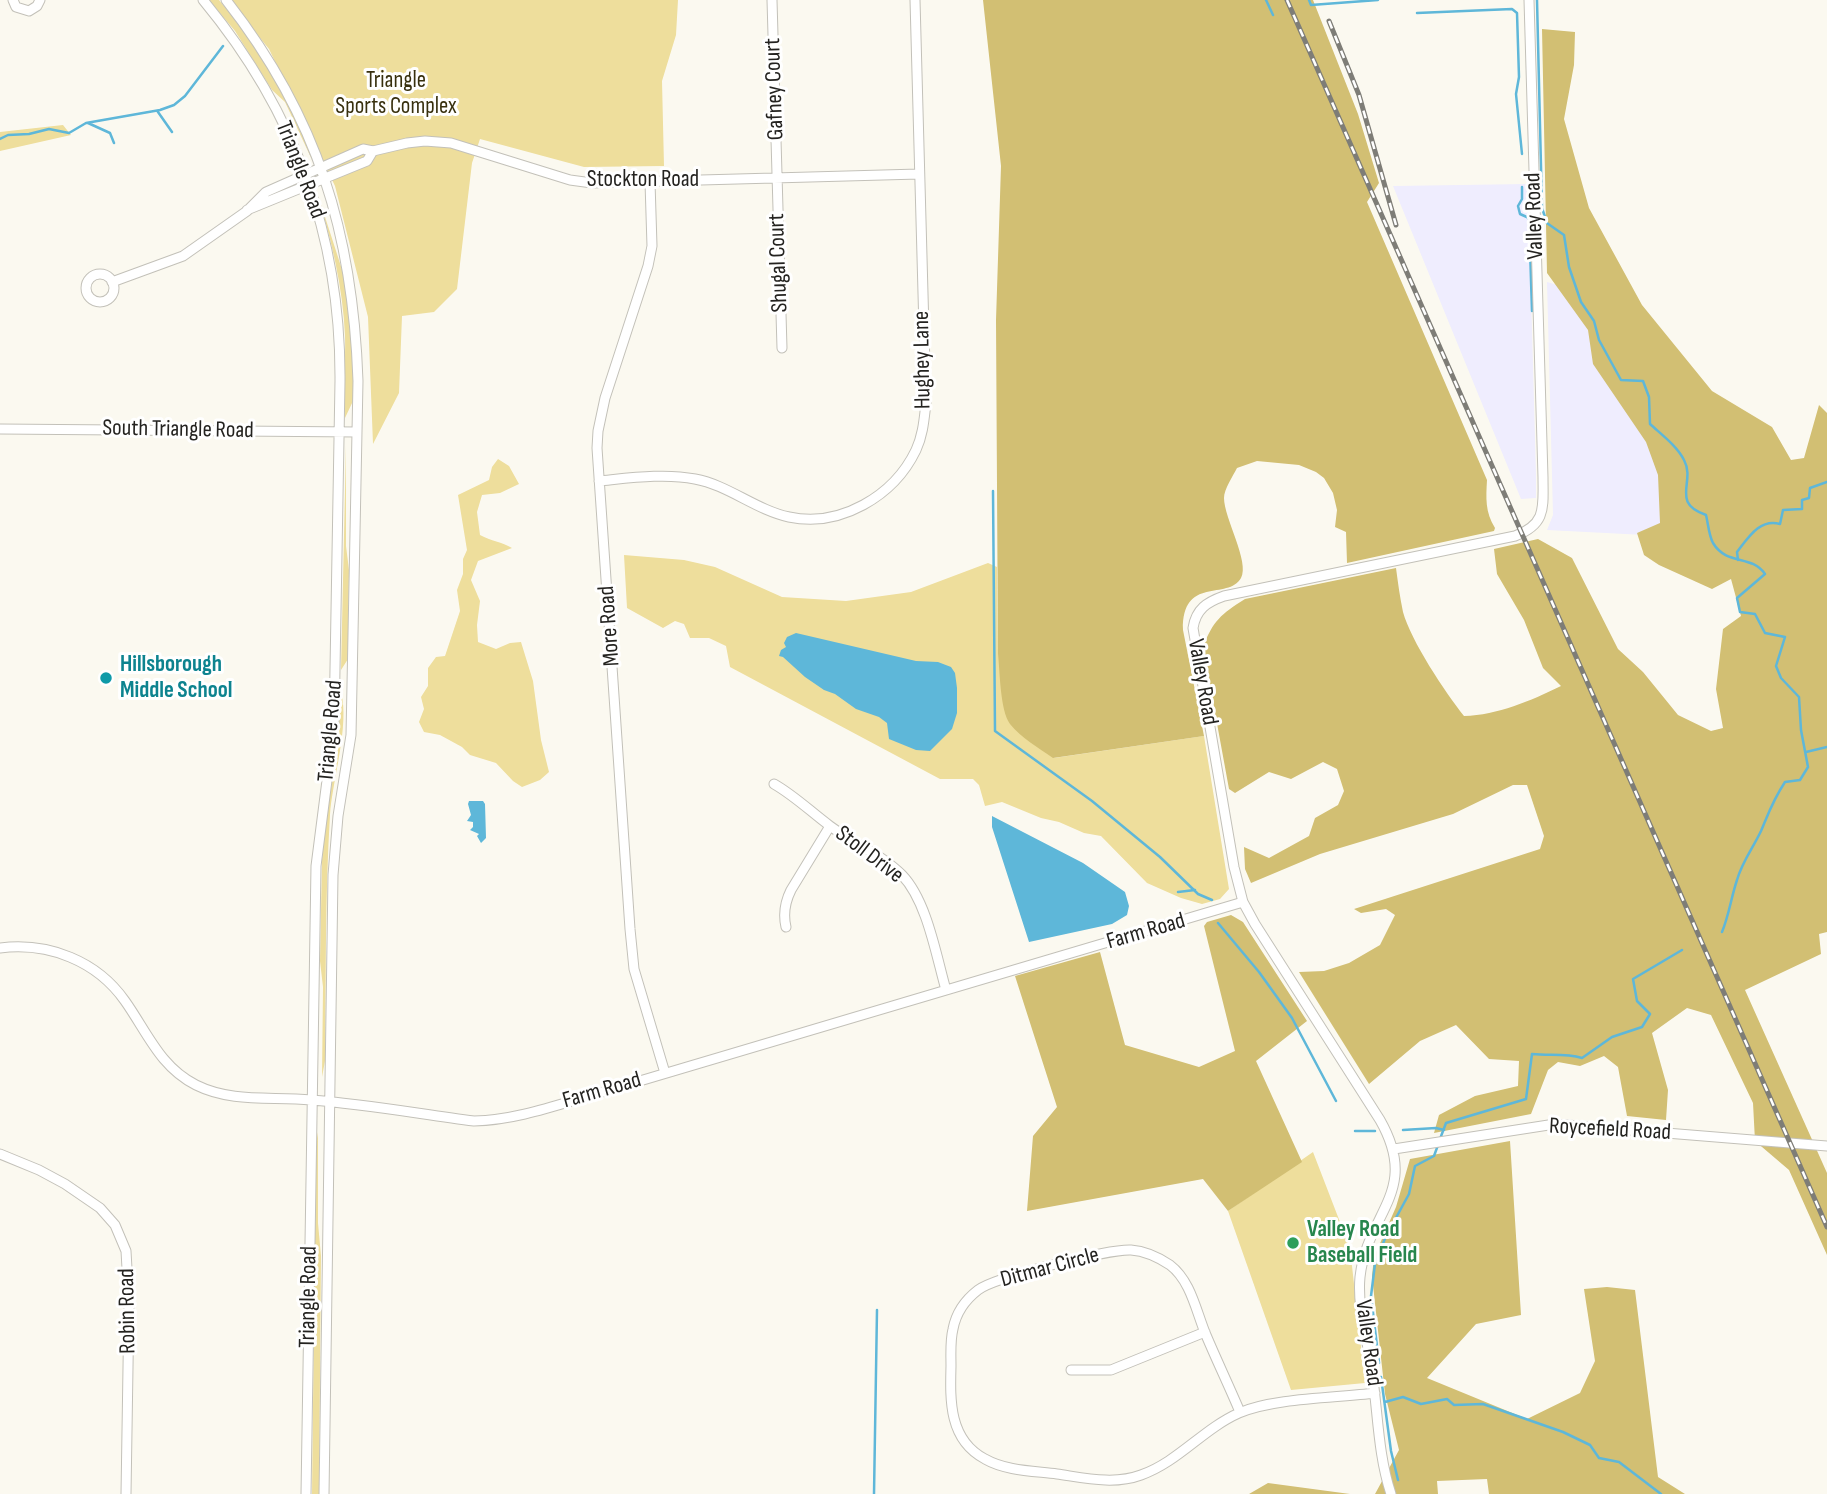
<!DOCTYPE html>
<html>
<head>
<meta charset="utf-8">
<style>
  body { margin:0 }
  canvas { display:block; background:#fbf9f0 }
</style>
</head>
<body>
<canvas width="1827" height="1494"></canvas>
<script>
const c = document.querySelector('canvas').getContext('2d');
c.lineJoin = 'round';
function paint(path, color) {
  c.fillStyle = color;
  c.fill(path, 'evenodd');
}
function strokePath(path, color, width, dash) {
  c.strokeStyle = color;
  c.lineWidth = width;
  c.lineCap = dash ? 'butt' : 'round';
  c.setLineDash(dash || []);
  c.stroke(path);
}
function write(font, color, halo, rows, align = 'center') {
  c.font = font + ' "Sofia Sans Condensed",sans-serif';
  c.lineWidth = 6;
  c.setLineDash([]);
  c.textBaseline = 'middle';
  c.strokeStyle = halo;
  c.fillStyle = color;
  for (const [text, x, y, turn = 0] of rows) {
    c.save();
    c.translate(x, y);
    c.rotate((+turn || 0) * Math.PI / 180);
    c.textAlign = isNaN(turn) ? turn : align;
    if (halo) c.strokeText(text, 0, 0);
    c.fillText(text, 0, 0);
    c.restore();
  }
}
const commercial = new Path2D(`
  M1528,184L1536,475V498L1521,499L1393,186Z
  M1547,282L1561,286L1681,469L1684,537L1547,530L1553,515Z`);
const green = new Path2D(`
  M209,0H219C259,48 292,103 313,162L285,102L272,90L235,31Z
  M229,0H678L676,35L662,81L664,166L584,167L480,139L472,163L457,289L434,312L402,316L399,393L373,444L368,317L335,186L269,49Z
  M63,125L71,135L0,151V132Z
  M317,192L347,285L353,355V401L345,418C342,392 346,363 345,336C343,287 331,239 317,192Z
  M346,445V546L349,570L348,638V659L341,670Z
  M498,459L509,466L519,484L500,493L482,495L477,512L480,535C491,541 502,542 512,548L478,561L471,580L480,601L477,625L478,642L496,649L510,643L521,642L533,681L541,740L549,772L540,780L522,787L513,781L496,763L470,755L462,747L440,735L424,732L419,722L424,709L421,697L428,686V668L436,657L445,656L460,611L457,590L463,574V559L467,550L458,495L489,480L492,467Z
  M624,555L684,560L715,567L782,597L846,601L911,592L988,563L997,567L998,654L1054,758L1204,736L1229,889L1220,899L1202,904L1181,898L1147,883L1101,836L1084,833L1059,822L1041,818L1002,802L985,806L979,785L973,779H940L730,667L726,646L709,638H690L684,624L675,621L663,628L627,608Z
  M341,693C350,724 332,782 330,815C325,896 326,979 325,1061L322,1077L323,987L320,961L322,860L325,822L337,755Z
  M318,1132V1223L321,1256L319,1494H312L316,1144Z
  M1313,1152L1350,1248L1365,1383L1291,1390L1228,1211Z`);
const forest = new Path2D(`
  M983,0H1313L1358,114L1379,183L1367,202L1487,480C1486,498 1485,512 1495,528L1494,531L1347,563L1346,532L1335,527L1337,510L1333,493L1324,478L1316,472L1299,465L1257,461L1237,468C1233,476 1224,489 1224,498C1224,518 1250,562 1241,578C1228,601 1182,575 1183,630L1204,736L1053,758C1039,748 1021,738 1010,724C1000,710 1000,672 998,654L996,320L1001,166Z
  M1542,29L1575,32L1574,65L1564,119L1589,208L1642,305L1712,391L1772,427L1791,460L1804,458L1819,405L1827,413V932L1819,934L1821,954L1745,990L1827,1173V1255L1789,1170L1755,1141L1753,1103L1711,1015L1687,1008L1652,1033L1668,1090L1666,1120L1627,1116L1618,1067L1604,1056L1580,1066L1558,1062L1548,1070L1531,1114L1434,1133L1439,1115L1475,1096L1518,1086L1519,1061L1489,1059L1456,1025L1420,1041L1369,1084L1299,972L1324,971L1349,963L1380,945L1395,915L1386,909L1361,913L1354,909L1540,849L1544,836L1527,785H1513L1453,814L1320,854L1251,883L1245,869L1244,847L1269,858L1309,836L1315,818L1338,805L1344,791L1337,769L1323,762L1291,779L1269,772L1235,793L1229,789L1203,647C1213,621 1221,614 1245,599L1396,568C1398,583 1400,598 1403,612C1411,641 1445,692 1464,716C1498,715 1530,701 1561,686L1543,668L1524,620L1497,574L1494,549L1538,539L1572,558L1618,649L1643,672L1678,715L1711,731L1723,728L1716,689L1723,629L1741,616L1731,579L1712,589L1659,565L1644,555L1637,533L1660,523L1658,475L1646,442L1593,364L1588,330L1547,273Z
  M1231,915L1243,922L1307,1021L1256,1061L1302,1162L1228,1211L1203,1179L1027,1211L1033,1136L1057,1107L1015,976L1100,952L1125,1045L1199,1067L1235,1051L1204,926L1207,922Z
  M1510,1141L1521,1315L1476,1324L1427,1378L1527,1419L1580,1393L1595,1361L1584,1289L1607,1287L1635,1290L1658,1477L1685,1494H1489L1487,1479L1437,1481L1438,1494H1375L1399,1450L1385,1394L1372,1276L1374,1257L1396,1207L1410,1159Z
  M1268,1483L1350,1494H1249Z`);
const water = new Path2D(`
  M796,633L916,661L938,662L951,667L955,673L957,688V713L952,729L930,751L916,750L889,739L887,723L879,717L856,709L835,694L824,690L805,677L783,657L779,656L781,650L786,647L784,643L787,637Z
  M469,801H483L485,804L486,838L481,843L477,836L479,834L470,830L473,827V822L467,821L471,815L468,804Z
  M992,816L1083,863L1125,892L1129,906L1127,915L1112,924L1029,942L992,827Z`);
const stream = new Path2D(`
  M1266,0L1273,15
  M1309,0L1311,5L1378,0
  M1537,0L1542,208L1546,220
  M1417,13L1512,9L1517,13L1519,77L1516,94L1522,154
  M158,112L172,132
  M88,123L110,133L114,143
  M0,139L8,135L29,134L49,129L69,133L86,123L160,110L174,105L185,96L223,46
  M1522,187V199L1518,206L1520,214L1529,218L1532,311
  M1544,221L1564,235L1569,267L1581,302L1594,321L1599,340L1621,380L1643,381L1649,397L1650,424C1662,435 1677,446 1684,460C1696,482 1670,503 1706,515C1708,523 1709,536 1713,543C1727,566 1751,554 1765,574L1737,598L1740,612L1755,614L1765,633L1785,637L1776,666L1781,678L1799,697L1801,730L1808,767L1800,780L1785,782C1773,800 1769,812 1761,831C1753,848 1742,862 1737,880C1731,898 1729,915 1722,932
  M993,491L995,731L1092,801L1160,857L1198,894L1212,900
  M1738,560L1737,552C1748,538 1760,518 1780,524L1783,510L1802,509V500L1809,498L1810,488L1827,482
  M1806,752L1827,747
  M1178,892L1195,890
  M1218,923L1259,972L1292,1018L1336,1101
  M1403,1130L1436,1128L1444,1130
  M1355,1131H1375
  M1440,1139L1446,1123L1526,1099L1532,1054C1549,1056 1565,1053 1582,1058L1612,1037L1642,1027L1650,1014L1637,1001L1633,979L1682,950
  M1379,1363L1371,1296L1375,1264L1386,1236L1409,1194L1415,1166L1434,1156L1438,1145
  M1381,1377L1391,1451L1398,1480
  M1385,1402L1403,1397L1421,1404L1447,1399L1454,1405L1483,1404L1563,1432L1590,1445L1599,1458L1619,1462L1661,1494
  M874,1494L877,1310`);
const minor = new Path2D(`
  M13,0L16,7L29,11L37,6L40,0
  M203,0C295,111 341,236 340,381L334,726L316,866L306,1494
  M226,0C318,117 353,234 358,381L351,735L338,816L333,875L324,1494
  M772,0L782,348
  M650,182L652,246L648,266L605,398L598,431L597,448L630,929L634,969L665,1073
  M247,210L367,161L373,151
  M86 288a14 14 0 1 1 28 0a14 14 0 1 1-28 0Z
  M112,282L183,256L247,211L266,192L363,149L373,151L407,143L425,141L451,143L570,180L592,183L919,174
  M0,429L357,432
  M599,481C630,478 665,473 695,479C728,485 756,510 789,517C840,528 894,496 916,450C923,435 924,420 926,403L915,0
  M774,784C795,796 811,812 830,826C853,843 881,854 902,875C927,901 936,955 946,990
  M786,927C783,914 785,902 791,890L830,826
  M0,948C49,942 97,961 125,1001C147,1032 160,1067 196,1085C232,1103 272,1096 311,1100C365,1104 420,1114 474,1121C519,1120 562,1103 606,1091L1243,902
  M1394,1149L1555,1124L1827,1146
  M0,1154L39,1170L65,1184L100,1208L115,1225L126,1251L129,1304L126,1494
  M1071,1370H1111L1205,1332
  M1240,1412C1229,1386 1217,1361 1206,1335C1196,1311 1191,1281 1170,1265C1158,1257 1145,1251 1131,1250C1109,1249 995,1277 978,1290C965,1300 956,1313 953,1329C950,1341 951,1354 951,1366C950,1401 949,1440 985,1459C1006,1471 1034,1471 1057,1474C1085,1478 1114,1485 1141,1475C1178,1462 1203,1429 1239,1413C1273,1398 1336,1398 1375,1393
  M1391,1494C1378,1455 1378,1413 1372,1372C1368,1341 1357,1308 1360,1277C1367,1212 1421,1192 1380,1120L1255,924L1243,902L1234,867L1193,628C1196,609 1207,602 1224,596L1515,536C1547,524 1543,507 1543,477L1529,0`);
const rail = new Path2D(`
  M1287,0L1827,1227
  M1329,21L1359,95L1396,225`);
const markers = [
  [106,678,7,"#0f9aa8"],
  [1293,1243,7,"#2e9e5b"]
];
const parkNames = [
  ["Triangle",396,81],
  ["Sports Complex",396,107]
];
const streetNames = [
  ["Gafney Court",775,89,-92],
  ["Triangle Road",300,170,69],
  ["Stockton Road",643,180],
  ["Valley Road",1535,216,-92],
  ["Shugal Court",779,263,-92],
  ["Hughey Lane",923,360,-91],
  ["South Triangle Road",178,430,1],
  ["More Road",610,626,-94],
  ["Valley Road",1202,682,80],
  ["Triangle Road",331,731,-85],
  ["Stoll Drive",869,855,37],
  ["Farm Road",1146,932,-16],
  ["Farm Road",602,1091,-16],
  ["Roycefield Road",1610,1130,3],
  ["Ditmar Circle",1050,1268,-15],
  ["Triangle Road",309,1297,-89],
  ["Robin Road",128,1311,-91],
  ["Valley Road",1368,1343,82]
];
const cultureNames = [
  ["Hillsborough",120,665],
  ["Middle School",120,691]
];
const leisureNames = [
  ["Valley Road",1307,1230],
  ["Baseball Field",1307,1256]
];
paint(commercial, '#efedfe');
paint(green, '#eede9c');
paint(forest, '#d2bf73');
paint(water, '#5eb7d9');
strokePath(stream, '#5eb7d9', 2.5);
strokePath(minor, '#c3c1b9', 11);
strokePath(minor, '#fff', 9);
strokePath(rail, '#7e7d77', 5);
strokePath(rail, '#fff', 2.5, [8]);
for (const [x, y, r, color] of markers) {
  const dot = new Path2D();
  dot.arc(x, y, r, 0, 2 * Math.PI);
  c.fillStyle = color;
  c.fill(dot);
  strokePath(dot, '#fff', 2.5);
}
write('23px', '#38300e', '#fff', parkNames);
write('23px', '#242320', '#fff', streetNames);
write('bold 23px', '#0d838f', '#fff', cultureNames, 'left');
write('bold 23px', '#27864d', '#fff', leisureNames, 'left');
</script>
</body>
</html>
